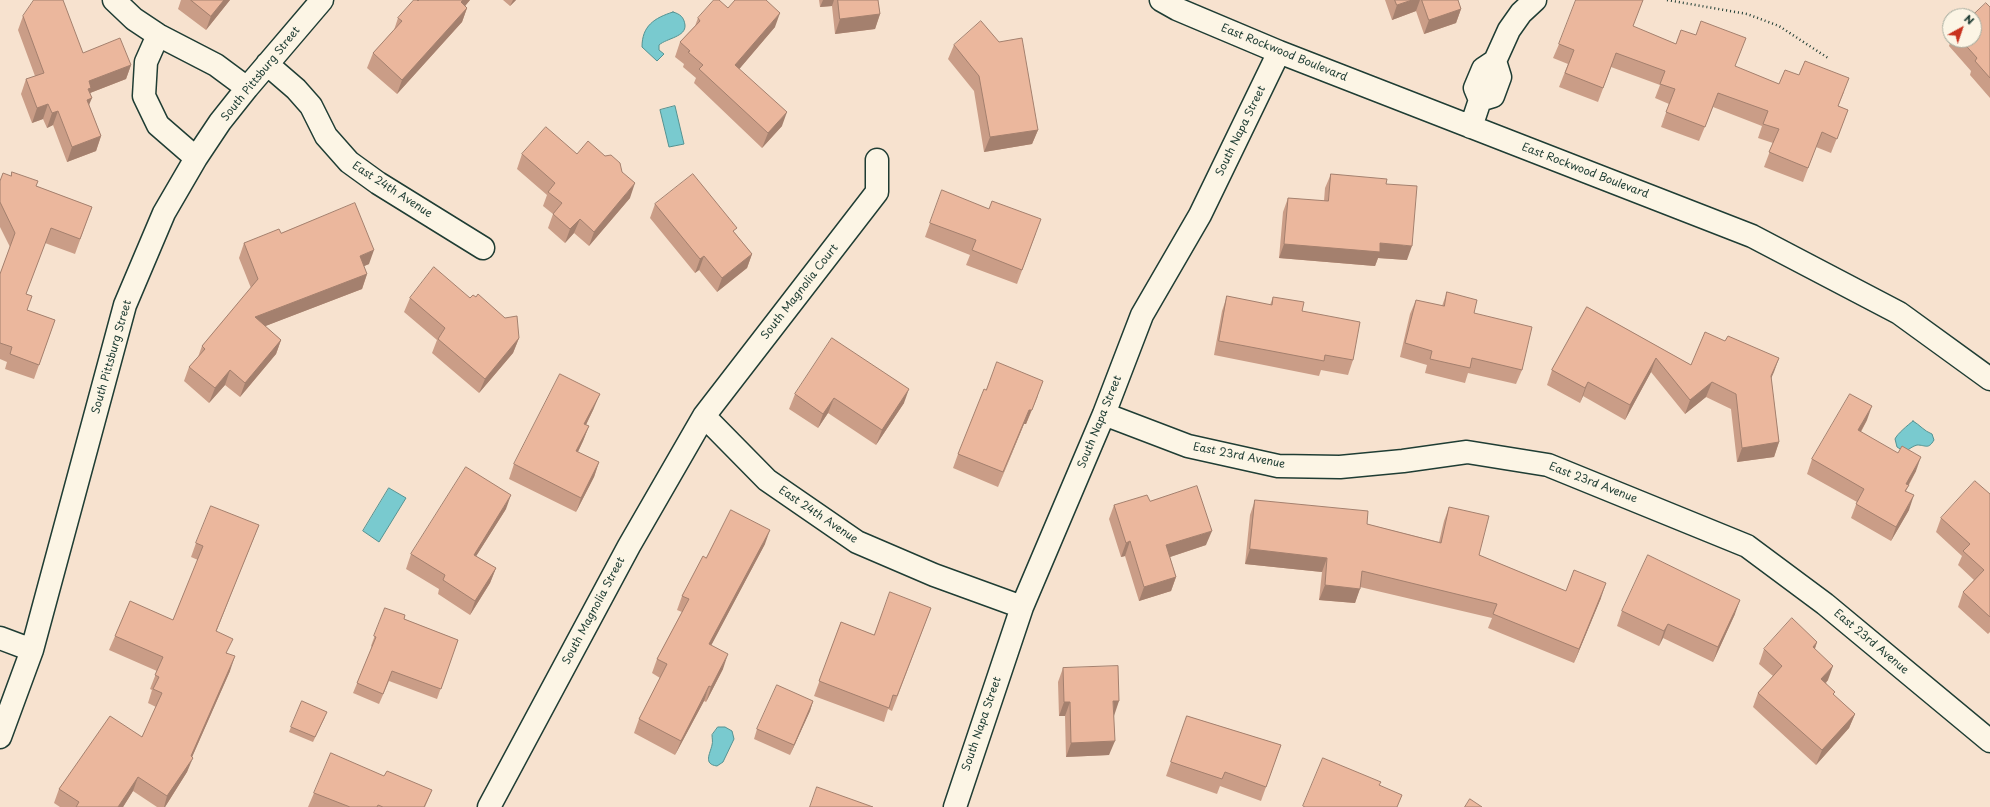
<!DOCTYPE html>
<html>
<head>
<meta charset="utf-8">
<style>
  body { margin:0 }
  #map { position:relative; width:1990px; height:807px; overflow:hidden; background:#f7e2cf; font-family:"Playpen Sans",sans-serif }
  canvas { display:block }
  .north { position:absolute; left:1942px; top:8px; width:40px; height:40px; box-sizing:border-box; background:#fcf5e5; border:1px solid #a4ab9e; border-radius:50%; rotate:40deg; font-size:11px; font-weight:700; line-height:16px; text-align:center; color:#1f3d34 }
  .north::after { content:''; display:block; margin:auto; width:14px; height:18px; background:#c8321e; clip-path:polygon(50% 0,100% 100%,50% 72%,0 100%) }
</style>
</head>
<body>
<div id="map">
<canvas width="1990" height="807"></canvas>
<div class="north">N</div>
</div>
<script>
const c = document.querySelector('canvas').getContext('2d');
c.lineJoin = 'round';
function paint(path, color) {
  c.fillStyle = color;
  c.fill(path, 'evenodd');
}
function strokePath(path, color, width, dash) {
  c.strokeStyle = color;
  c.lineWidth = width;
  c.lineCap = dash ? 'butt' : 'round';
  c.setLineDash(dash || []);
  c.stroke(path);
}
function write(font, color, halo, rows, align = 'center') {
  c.font = font + ' "Playpen Sans",sans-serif';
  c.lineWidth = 4;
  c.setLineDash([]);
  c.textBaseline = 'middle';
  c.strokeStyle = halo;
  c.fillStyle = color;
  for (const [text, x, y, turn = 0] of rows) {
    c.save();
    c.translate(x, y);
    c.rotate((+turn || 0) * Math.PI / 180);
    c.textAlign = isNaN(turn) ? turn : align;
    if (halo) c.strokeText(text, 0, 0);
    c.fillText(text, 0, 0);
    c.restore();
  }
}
const water = new Path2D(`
  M673,12C680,14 684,17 685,25C686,37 667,38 659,45V50L664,54L657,61L642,47C642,26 654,18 673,12Z
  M675,106L684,144L669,147L660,110Z
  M1913,421C1920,425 1924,431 1932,434L1934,440C1928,450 1926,445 1917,445C1913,446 1909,449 1905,452L1897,447L1895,439C1897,434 1908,425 1913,421Z
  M389,488L406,498L379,542L363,531Z
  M718,727H725L732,731L734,739L723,762L717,766C703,764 710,754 712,745C713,742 712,738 712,735Z`);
const path = new Path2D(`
  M1667,0L1747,14L1779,26L1828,58`);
const minor = new Path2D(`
  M114,0L134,19L158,35L216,65L247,88
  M1161,0L1177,9L1279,52L1752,236L1899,313L1990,379
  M158,35L146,62L144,96L158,125L196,158
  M267,64L296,89L311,106L326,136L349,162L378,183L483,248
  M1480,100L1493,96L1500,77L1495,61
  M1471,127L1480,100L1475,88L1483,69L1495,61L1509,30L1521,13L1535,0
  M1104,414L1188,446L1278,466L1340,467L1403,461L1467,452L1548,465L1747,546L1825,604L1990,741
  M704,416L767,480L857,542L934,575L1022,607
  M0,638L32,650
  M0,737L32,650L125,305L164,213L196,158L220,122L247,88L322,0
  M489,807L629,546L704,416L877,192V160
  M955,807L1022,607L1104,414L1142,315L1200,215L1279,52`);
const wall = new Path2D(`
  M181,0H230L206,30L178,9Z
  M419,0H470L465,6L467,8L462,22L397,94L367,68L373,53L394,30L398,18Z
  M503,0H516L510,6Z
  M819,0H878L880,14L875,29L835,34L832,6L820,7Z
  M1385,0H1458L1461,9L1456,23L1424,34L1416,11L1392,20Z
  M1990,7V98L1970,75L1971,71L1949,46L1951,40H1974Z
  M728,8L775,27L739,69L782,126L762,148L694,83L696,78L683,67L684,64L675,57L680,42L695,26L698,18Z
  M23,16L83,53L131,65L126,79L90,93L89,105L101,136L96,151L67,162L53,125L47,128L43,119L32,123L21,94L26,79L35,76L18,30Z
  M1633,27L1779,84L1844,92L1838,106L1848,110L1831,153L1816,147L1803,182L1764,167L1773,143L1758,138L1762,126L1713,107L1699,141L1661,127L1669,104L1655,98L1660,85L1611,67L1598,102L1559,87L1568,64L1553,58L1559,44Z
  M954,45L1038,130L1032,144L984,152L974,91L948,59Z
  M522,154H577L630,198L589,246L574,233L565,243L548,228L553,214L543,206L547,195L517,169Z
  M1331,174L1386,184L1407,260L1378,258L1375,266L1279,258L1283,212L1288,198L1324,201L1325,188Z
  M0,181L36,186L92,207L75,254L45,243L26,294L27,310L55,320L34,379L5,369L7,362L0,359V274L10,247L0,227Z
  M655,204L735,233L752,254L747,268L717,292L699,270L695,273L650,218Z
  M989,209L1036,233L1017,284L966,265L970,255L925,237L930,223Z
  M281,233L369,264L364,266L367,274L362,289L265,326L281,340L276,354L240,397L225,385L209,403L184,381L189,367L198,357L202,346L251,288L239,258L244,243Z
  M1447,292L1474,313L1522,370L1516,384L1468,373L1465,383L1425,373L1427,365L1400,357L1410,314L1416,300L1442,306Z
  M1227,296L1270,305L1273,297L1302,311L1353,360L1348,375L1321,370L1319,376L1214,355L1222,311Z
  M410,298L519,338L513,353L479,393L432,353L437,340L404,312Z
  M1587,307L1691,365L1725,341L1779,358L1771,377L1779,442L1774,457L1737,462L1731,409L1706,397L1685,414L1651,372L1625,420L1583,396L1580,403L1547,385L1552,370Z
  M795,394L904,403L876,445L828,413L818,428L789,409Z
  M1038,396L1026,424H1024L998,487L953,468L958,454Z
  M594,408L586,425L589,426L583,441L578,452L599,462L594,477L576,512L509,479L514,464Z
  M1867,420L1861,432L1916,471L1906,491L1909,510L1891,541L1851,518L1857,502L1807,474L1812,459Z
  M1990,494V632L1988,634L1958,607L1963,592L1974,580L1958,565L1962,556L1936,532L1941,518Z
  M1255,500L1367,524L1439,542L1444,521L1449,507L1479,555L1566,591L1601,598L1574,663L1488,628L1492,618L1360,587L1355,603L1319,600L1322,572L1245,564L1250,515Z
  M1150,501L1206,545L1170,557L1176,577L1171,591L1139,601L1125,556L1121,557L1109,519L1114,505Z
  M506,509L476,556L496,568L490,583L470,615L438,594L439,589L406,569L411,554Z
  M259,525L216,631L227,653L230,671L192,757L187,772L165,807H157L133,791L123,807H60L54,803L59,789L142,737L156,707L148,703L152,690L150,689L157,671L109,650L115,636L173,620L198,560L191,557L196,543Z
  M765,544L711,645L723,669L706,702L704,701L675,755L634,733L639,719L660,678L652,673L657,659L682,612L677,610L682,596L706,558Z
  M385,608L404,619L458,640L437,699L389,681L379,704L353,693L372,647L371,646Z
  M931,608L892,711L888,709L884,722L814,696L841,622L874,635Z
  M1622,611L1735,614L1713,662L1663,638L1659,646L1617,626Z
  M1817,642L1815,649L1828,680L1826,683L1834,695L1855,714L1849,728L1816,765L1753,707L1758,693L1773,676L1759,664L1764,649Z
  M1063,668L1114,716L1109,755L1066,757L1065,716H1059L1058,682Z
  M813,701L810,711L790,755L754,739L757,729Z
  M1187,716L1281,745L1261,801L1220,786L1217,794L1166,776Z
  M325,717L313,742L289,732L291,727Z
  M384,776L432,790L425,807H308L314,793Z`);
const shadedWall = new Path2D(`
  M224,0H230L206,30L211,16Z
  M463,0H470L456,17L461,2Z
  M513,0H516L510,6Z
  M823,0H834L832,6L820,7Z
  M1412,0H1420L1416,11L1392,20L1397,5Z
  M467,8L462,22L397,94L402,80Z
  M1461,9L1456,23L1424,34L1429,20Z
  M780,13L775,27L730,80L735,65Z
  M880,14L875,29L835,34L840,19Z
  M131,65L126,79L90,93L92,98L86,112L82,114L89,81Z
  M48,104L43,119L32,123L37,108Z
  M58,111L53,125L47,128L52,113Z
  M787,112L782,126L762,148L768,133Z
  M1038,130L1032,144L984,152L990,137Z
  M101,136L96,151L67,162L72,147Z
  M635,183L630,198L589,246L594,232Z
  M580,219L574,233L565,243L570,229Z
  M1380,243L1412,246L1407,260L1378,258L1375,266L1279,258L1284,244Z
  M374,250L369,264L355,270L360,256Z
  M752,254L747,268L717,292L722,278Z
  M704,256L699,270L695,273L700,259Z
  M367,274L362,289L250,332L255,317Z
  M519,338L513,353L479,393L485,379Z
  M281,340L276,354L240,397L245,383Z
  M1656,358L1651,372L1625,420L1630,405Z
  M1779,358L1774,372L1766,390L1771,376Z
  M230,370L225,385L209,403L215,388Z
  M1043,381L1026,424H1024L998,487L1029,410Z
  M1588,382L1583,396L1580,403L1585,388Z
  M1712,382L1706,397L1685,414L1690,400Z
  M909,389L904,403L876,445L882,430Z
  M600,394L594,408L579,439L584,424Z
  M834,398L828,413L818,428L823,414Z
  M1872,406L1867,420L1853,445L1858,430Z
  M589,426L583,441L571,466L576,451Z
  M1779,442L1774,457L1737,462L1742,448Z
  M1921,457L1916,471L1901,498L1906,484Z
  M599,462L594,477L576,512L581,498Z
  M511,495L506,509L468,569L474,555Z
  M1914,495L1909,510L1891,541L1896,527Z
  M259,525L253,539L211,645L216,631Z
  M770,530L765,544L704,659L709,644Z
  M1212,531L1206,545L1161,560L1166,545Z
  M1130,541L1125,556L1121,557L1126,543Z
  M1250,549L1327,558L1322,572L1245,564Z
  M496,568L490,583L470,615L475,601Z
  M1176,577L1171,591L1139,601L1144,587Z
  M1606,583L1601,598L1574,663L1579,649Z
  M1325,585L1360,589L1355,603L1319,600Z
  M1740,600L1735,614L1713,662L1718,647Z
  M1668,624L1663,638L1659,646L1664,631Z
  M1817,642L1812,656L1813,647Z
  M728,654L723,669L706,702L711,687Z
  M235,656L230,671L189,764L193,758L187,772L165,807H164L167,796L191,756Z
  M1833,666L1828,680L1816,693L1821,679Z
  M709,686L704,701L675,755L681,741Z
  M813,701L810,711L790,755L794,745Z
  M1113,701H1119L1114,716Z
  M1064,702H1070L1065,716H1059Z
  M1855,714L1849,728L1816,765L1822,750Z
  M1115,741L1109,755L1066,757L1071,743Z
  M138,777L133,791L123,807H118Z`);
const building = new Path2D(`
  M34,0H63L83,53L120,38L131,65L89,81L91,88L88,89L92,98L87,100L101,136L72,147L58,111L52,113L48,104L37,108L26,79L44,73L23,16Z
  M191,0H224L211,16Z
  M414,0H417L418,1L419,0H463L461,2L467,8L402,80L373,53L402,21L398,18Z
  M714,0H719L728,8L735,0H766L780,13L735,65L787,112L768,133L699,69L703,65L688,52L690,51L680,42L700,21L698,18Z
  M838,0H878L880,14L840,19Z
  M1395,0H1412L1397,5Z
  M1422,0H1458L1461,9L1429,20Z
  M1576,0H1643L1633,26L1676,44L1681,30L1696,35L1701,21L1746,38L1735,66L1779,84L1785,70L1799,75L1805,61L1849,78L1838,106L1848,110L1837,139L1822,132L1808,168L1769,152L1779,129L1763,124L1768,111L1718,93L1705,127L1666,112L1675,89L1660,84L1665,71L1616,53L1603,88L1565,73L1574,50L1559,44Z
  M1986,3L1990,7V78L1975,61L1977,58L1961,40H1974V16H1972Z
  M981,21L999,42L1022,38L1038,130L990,137L979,76L954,45Z
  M546,127L577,154L588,141L605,156L611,155L620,163L622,172L635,183L594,232L580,219L570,229L553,214L562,203L548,192L555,183L522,154Z
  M12,172L38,181L36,186L92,207L80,239L51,228L26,294L32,296L27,310L55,320L39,365L10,354L12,347L0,343V274L15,233L0,202V181L3,173L11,176Z
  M693,174L737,228L733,231L752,254L722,278L704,256L700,259L655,204Z
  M1331,174L1387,179L1386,184L1417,186L1412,246L1380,243V252L1284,244L1288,198L1328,201Z
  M942,190L989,209L992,201L1041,219L1022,270L972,250L976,240L930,223Z
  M355,203L374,250L360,256L367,274L255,317L281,340L245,383L230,370L215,388L189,367L205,349L202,346L258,279L244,243L279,229L281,233Z
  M434,267L470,298L473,295L476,297L478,294L505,318L517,316L519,338L485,379L438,339L445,328L410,298Z
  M1447,292L1477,300L1474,313L1532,327L1522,370L1472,358L1470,368L1430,359L1432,351L1405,343L1416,300L1444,306Z
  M1227,296L1272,305L1273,297L1304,302L1302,311L1360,322L1353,360L1325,355L1324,361L1219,341Z
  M1587,307L1691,365L1705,332L1725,341L1728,336L1779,358L1771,376L1779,442L1742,448L1736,394L1712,382L1690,400L1656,358L1630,405L1588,382L1585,388L1552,370Z
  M832,338L909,389L882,430L834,398L823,414L795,394Z
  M997,362L1043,381L1032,410H1029L1003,472L958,454L984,389L986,390Z
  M560,374L600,394L584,424L589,426L576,451L599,462L581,498L514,464Z
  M1850,394L1872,406L1858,430L1898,453L1902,446L1921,457L1906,484L1909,485L1905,491L1914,495L1896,527L1856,504L1864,489L1812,459Z
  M466,467L511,495L474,555L496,568L475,601L443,580L445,575L411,554Z
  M1975,481L1990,494V617L1963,592L1984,570L1963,551L1970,544L1941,518Z
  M1197,486L1212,531L1166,545L1176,577L1144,587L1130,541L1126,543L1114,505L1147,495L1150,501Z
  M1255,500L1368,511L1367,524L1441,543L1449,507L1489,516L1479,555L1566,591L1574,570L1606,583L1579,649L1493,614L1497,604L1362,571L1360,589L1325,585L1327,558L1250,549Z
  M211,506L259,525L216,631L233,639L226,653L235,656L191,756L193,758L167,796L138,777L118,807H76L79,802L59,789L110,716L142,737L162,693L153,689L159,677L155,675L163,657L115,636L130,601L173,620L203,546L196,543Z
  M731,510L770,530L709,644L728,654L711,687L709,686L681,741L639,719L667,664L657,659L689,599L682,596L703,556L706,558Z
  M1648,555L1740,600L1718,647L1668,624L1664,631L1622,611Z
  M890,592L931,608L897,696L893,695L889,708L819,681L841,622L874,635Z
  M385,608L405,615L404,619L458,640L441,689L392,671L383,694L357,683L376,637L374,636Z
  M1792,618L1817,642L1813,647L1833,666L1821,679L1835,692L1833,694L1855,714L1822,750L1758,693L1782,666L1764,649Z
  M1118,666L1119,701H1113L1115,741L1071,743L1070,702H1064L1063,668Z
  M777,685L813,701L794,745L757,729Z
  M302,701L327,712L315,737L291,727Z
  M1187,716L1281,745L1266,787L1225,772L1222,779L1171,762Z
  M331,753L384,776L387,771L432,790L424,807H383L378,805L377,807H350L314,793Z
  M1323,758L1381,782L1379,785L1402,795L1397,807H1305L1303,806Z
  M817,787L873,807H810Z
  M1470,799L1482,807H1465Z`);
const streetNames = [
  ["East Rockwood Boulevard",1284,53,22],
  ["South Pittsburg Street",261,74,-51],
  ["South Napa Street",1241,131,-64],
  ["East Rockwood Boulevard",1585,171,21],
  ["East 24th Avenue",392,190,33],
  ["South Magnolia Court",800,292,-52],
  ["South Pittsburg Street",112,357,-74],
  ["South Napa Street",1100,422,-68],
  ["East 23rd Avenue",1239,456,11],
  ["East 23rd Avenue",1593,483,21],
  ["East 24th Avenue",818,515,34],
  ["South Magnolia Street",594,611,-62],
  ["East 23rd Avenue",1871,642,40],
  ["South Napa Street",982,724,-71]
];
paint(water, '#79cacf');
strokePath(water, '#559291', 1);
strokePath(minor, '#1f3d34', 25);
strokePath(path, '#1f3d34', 2.5, [1, 3]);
strokePath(minor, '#fcf5e5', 22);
paint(wall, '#ca9d87');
paint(shadedWall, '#a4806e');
paint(building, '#ebb79d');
strokePath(building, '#a4806e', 1);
write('11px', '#1f3d34', '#fcf5e5', streetNames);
</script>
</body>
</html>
